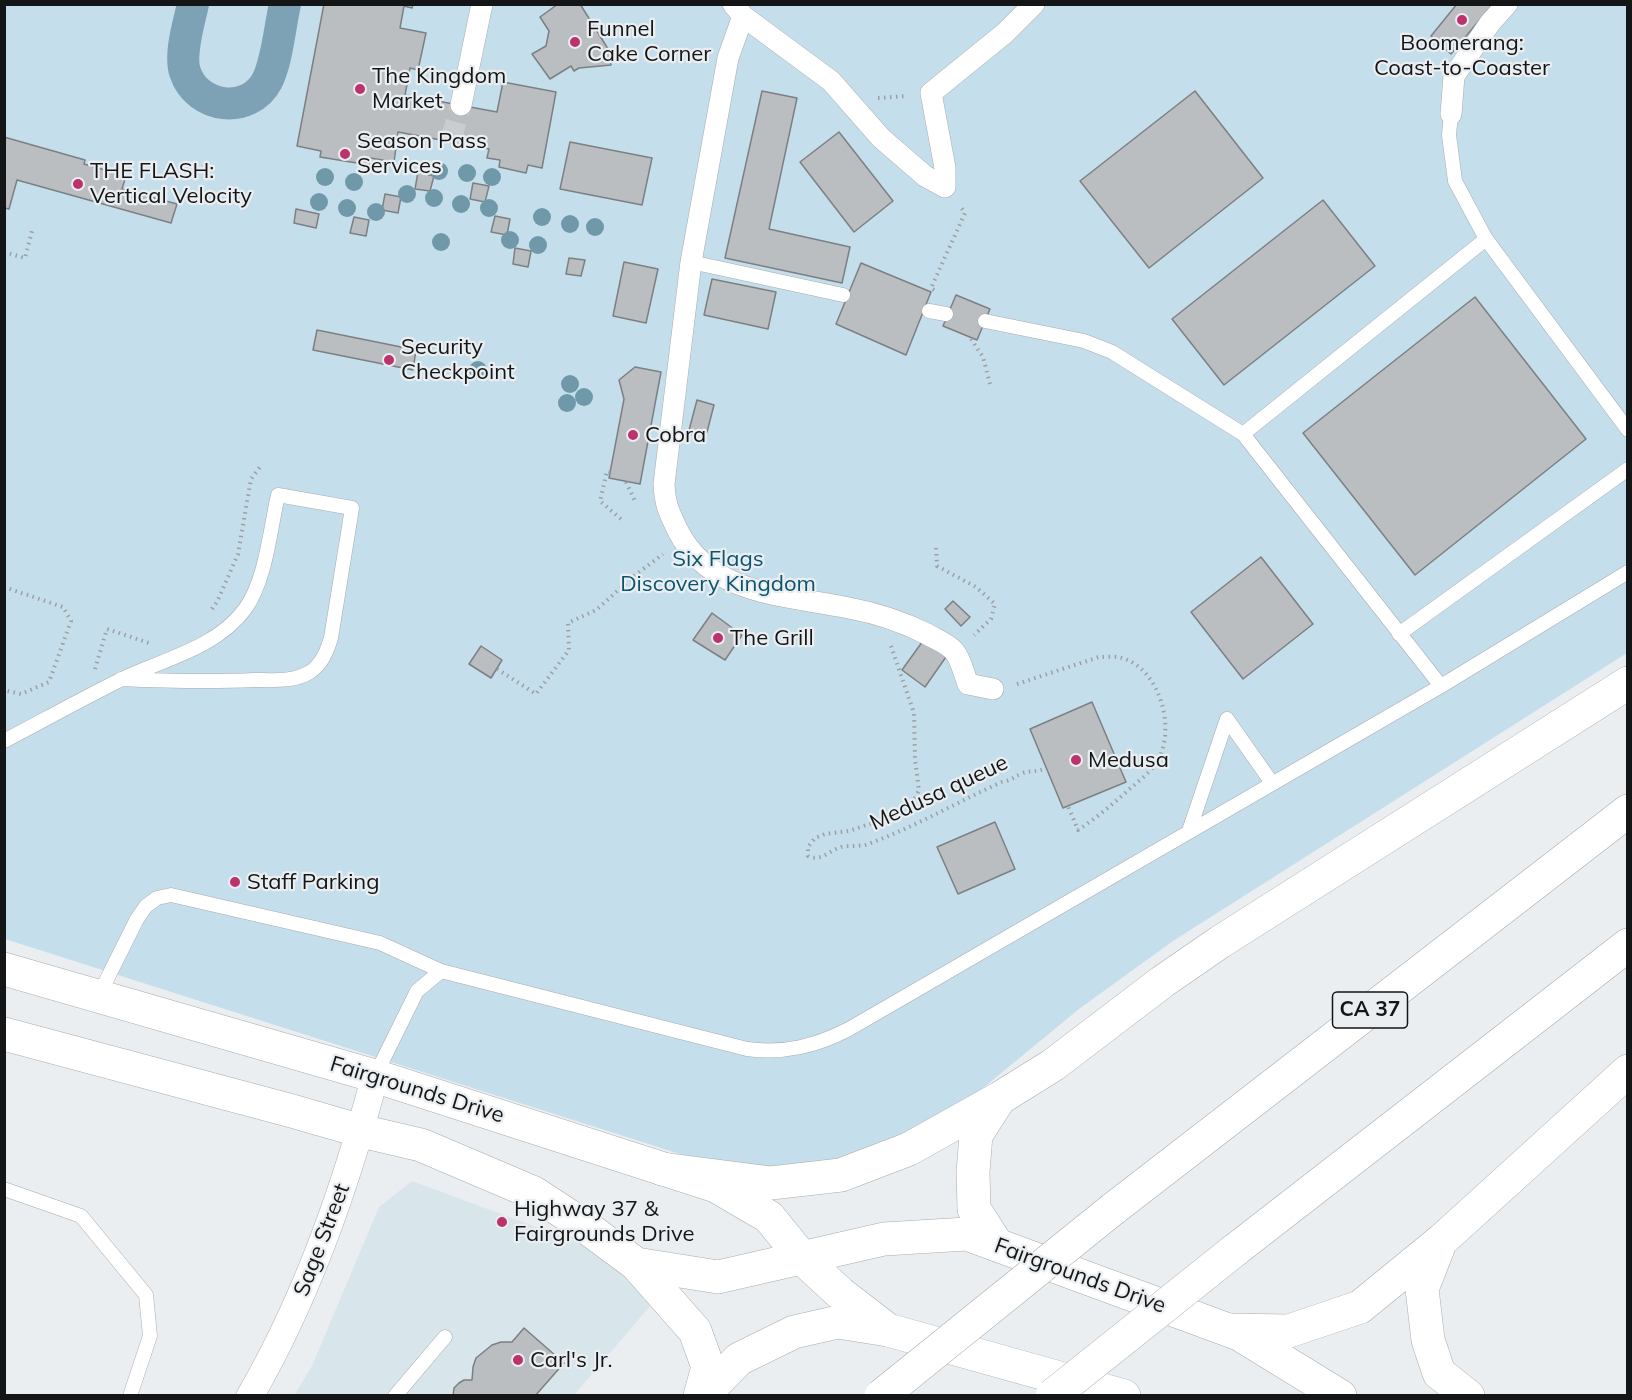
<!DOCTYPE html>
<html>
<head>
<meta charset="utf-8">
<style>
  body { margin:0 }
  #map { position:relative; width:1632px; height:1400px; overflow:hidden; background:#eaeef0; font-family:Mulish,sans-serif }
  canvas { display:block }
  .frame { position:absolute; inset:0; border:6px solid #141516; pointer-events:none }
</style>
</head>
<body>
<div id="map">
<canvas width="1632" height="1400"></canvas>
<div class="frame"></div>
</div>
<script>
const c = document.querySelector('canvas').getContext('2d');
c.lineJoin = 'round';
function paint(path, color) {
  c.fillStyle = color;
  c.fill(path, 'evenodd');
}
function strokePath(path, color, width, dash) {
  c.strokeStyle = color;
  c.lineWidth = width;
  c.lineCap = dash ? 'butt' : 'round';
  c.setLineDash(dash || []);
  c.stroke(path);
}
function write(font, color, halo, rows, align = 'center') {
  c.font = font + ' Mulish,sans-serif';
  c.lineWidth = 4.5;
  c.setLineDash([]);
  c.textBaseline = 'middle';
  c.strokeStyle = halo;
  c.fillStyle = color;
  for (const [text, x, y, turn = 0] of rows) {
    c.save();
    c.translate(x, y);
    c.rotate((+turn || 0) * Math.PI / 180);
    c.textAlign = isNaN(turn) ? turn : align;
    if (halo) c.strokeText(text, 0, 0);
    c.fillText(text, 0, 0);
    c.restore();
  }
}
const built = new Path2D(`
  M412,1181L674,1278L574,1395L294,1396L312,1366L379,1207Z`);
const green = new Path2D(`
  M5,5H1627V653L1173,941L1079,1009L909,1149L771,1183L5,939Z`);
const canal = new Path2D(`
  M193,4C189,23 179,54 185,72C197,109 249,115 267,81C277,62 280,26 285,4`);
const building = new Path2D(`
  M324,4H413L412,8L404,6L400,28L426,33L418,70L410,68L405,95L497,112L503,82L556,92L542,168L528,165L526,173L499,167L500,160L487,158L489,149L398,132L394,162L370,158L369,165L320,157L321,151L297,146Z
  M558,4H580L610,52L611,65L579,68L574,71L571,66L550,79L532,54L546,46L549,31L540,17Z
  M1457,4H1493L1451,54L1431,36Z
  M762,91L797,98L769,229L850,247L842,283L725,258Z
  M1195,91L1263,178L1149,268L1080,181Z
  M839,132L893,201L854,232L800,162Z
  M4,137L85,160L84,164L126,176L122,189L177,204L171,223L17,180L9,209L4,208Z
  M570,142L652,158L642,205L560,189Z
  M418,172L434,176L430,191L415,189Z
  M473,183L489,186L485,202L470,199Z
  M385,194L401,197L398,213L382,210Z
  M1323,200L1375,266L1224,385L1172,319Z
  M296,209L319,214L316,228L294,223Z
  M495,216L510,219L507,235L491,232Z
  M354,217L369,220L366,236L350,233Z
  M515,248L531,251L528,267L513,264Z
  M569,258L585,260L581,276L566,274Z
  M624,262L658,269L646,323L613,316Z
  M861,263L931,292L906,355L836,324Z
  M712,279L776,292L768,329L704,315Z
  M956,295L990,309L977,340L943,326Z
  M1475,297L1586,439L1415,575L1303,433Z
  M317,330L416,350L413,370L313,350Z
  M635,367L661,372L640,484L609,478L624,399L619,380Z
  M697,400L714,405L707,432L697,430L696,435L688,434Z
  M1261,557L1313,624L1243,679L1191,612Z
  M953,601L970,617L961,626L945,609Z
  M712,613L742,635L725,660L693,640Z
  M925,638L948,654L925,687L902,670Z
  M481,646L502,660L491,678L469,664Z
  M1092,702L1126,782L1063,808L1030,729Z
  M995,822L1015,869L958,894L937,847Z
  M524,1328L564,1363L535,1396H453L454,1388L459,1383L464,1380H472L473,1367L476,1358L492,1345L501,1342H512Z`);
const pedestrianTunnel = new Path2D(`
  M450,142L461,105`);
const path = new Path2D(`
  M878,98L907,96
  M4,252L25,258L33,227
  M934,290L931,288L965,213L960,206
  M971,339L983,357L990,384
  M610,472L607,471L600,501L622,520
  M626,482L636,503
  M936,548L937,566L976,587L995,604L991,619L974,635
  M4,587L63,607L71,621L49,682L21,694L4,690
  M212,609L217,602L238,554L251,479L260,467
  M891,646L914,713L915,760L919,790L911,806L896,815L849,831L825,834L815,838L808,847V856C820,862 829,851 841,847C850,845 860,847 868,844C915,827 957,802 1002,782C1013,780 1013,777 1021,774C1028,770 1035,773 1046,768
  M95,669L107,629L149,643
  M497,669L536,694L569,650L568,623L596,610L634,576L663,554
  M1017,684L1099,657C1106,657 1115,656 1122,658C1160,669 1176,728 1158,760C1152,771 1141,779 1132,787C1115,802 1098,817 1078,830L1068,806`);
const service = new Path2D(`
  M1451,114L1449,135L1455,181L1486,239
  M691,262L843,295
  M929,311L946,314
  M1243,434L1486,239L1628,430
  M1399,634L1628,469
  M1441,686L1628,572
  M1227,719L1272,783
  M4,741C42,721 80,700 118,681C160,660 216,649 245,609C266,580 270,530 278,495L352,508L331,638C327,651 322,664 310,672C294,682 273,680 255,680C210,682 166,681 121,679
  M1189,831L1227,719
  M99,995L137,919L146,906L157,898L171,895L380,943L441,971L747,1049C784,1054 816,1046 849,1029L1441,686L1243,434L1112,352L1084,341L985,321
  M375,1076L417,991L441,971
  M4,1189L81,1216L146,1295L150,1336L130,1396
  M395,1396L445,1337`);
const pedestrian = new Path2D(`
  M733,4L743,16L728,58L691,262L664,484C665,505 669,512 678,531C711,596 787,595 849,608C876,613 903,622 927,634C935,639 947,643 954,651C961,659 964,674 968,684L993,689
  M743,16L831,81L881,138L925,176L945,187V168L931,93L1005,33L1034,4
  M461,105L482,4
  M1451,114L1454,76L1490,23L1507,4`);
const minor = new Path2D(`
  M250,1396C308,1296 346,1187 375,1076`);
const secondary = new Path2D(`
  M4,969L375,1076L716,1186L769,1217L803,1259L840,1293L888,1330L1124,1396
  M4,1034L292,1111L361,1131L421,1145L534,1193L586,1227L636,1264L718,1277L884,1239L967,1234L1239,1334L1340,1396`);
const motorway = new Path2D(`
  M662,1169L771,1183L841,1175L909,1149L1000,1098L1053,1065L1162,982L1220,942L1628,683
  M1113,1209L1628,811
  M1440,1243L1422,1289L1428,1340L1439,1373L1468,1396
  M997,1245L974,1209L973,1172L976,1135L999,1099
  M1235,1250L1628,945
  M636,1264L695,1331L708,1367L700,1396
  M1229,1330L1289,1331L1360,1307L1442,1240L1628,1071
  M703,1396L739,1359L794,1332L838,1322L888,1330`);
const motorwayBridge = new Path2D(`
  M881,1396L1113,1209
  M1052,1396L1235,1250`);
const trees = [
  [439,171],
  [467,173],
  [325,177],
  [492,177],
  [354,182],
  [407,194],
  [434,198],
  [319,202],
  [461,204],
  [347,208],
  [489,208],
  [376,212],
  [542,217],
  [570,224],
  [595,227],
  [510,240],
  [441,242],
  [538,245],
  [478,370],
  [570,384],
  [584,397],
  [567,403]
];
const markers = [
  [1462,20,6,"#bc326c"],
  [575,42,6,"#bc326c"],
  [360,89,6,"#bc326c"],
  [345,154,6,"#bc326c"],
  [78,184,6,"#bc326c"],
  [389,360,6,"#bc326c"],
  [633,435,6,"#bc326c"],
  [718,638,6,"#bc326c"],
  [1076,760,6,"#bc326c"],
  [235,882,6,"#bc326c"],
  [502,1222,6,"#bc326c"],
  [518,1360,6,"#bc326c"]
];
const shields = [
  [1370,1010,75]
];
const shieldNames = [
  ["CA 37",1370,1010]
];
const poiNames = [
  ["Funnel",587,29],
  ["Cake Corner",587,54],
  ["Boomerang:",1462,43,"center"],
  ["Coast-to-Coaster",1462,68,"center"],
  ["The Kingdom",372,76],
  ["Market",372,101],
  ["Season Pass",357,141],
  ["Services",357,166],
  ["THE FLASH:",90,171],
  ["Vertical Velocity",90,196],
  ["Security",401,347],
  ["Checkpoint",401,372],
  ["Cobra",645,435],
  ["The Grill",730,638],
  ["Medusa",1088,760],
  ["Staff Parking",247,882],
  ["Highway 37 &",514,1209],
  ["Fairgrounds Drive",514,1234],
  ["Carl's Jr.",530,1360]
];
const parkNames = [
  ["Six Flags",718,559],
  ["Discovery Kingdom",718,584]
];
const streetNames = [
  ["Medusa queue",939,793,-25],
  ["Fairgrounds Drive",417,1090,17],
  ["Sage Street",322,1240,-69],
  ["Fairgrounds Drive",1080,1276,20]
];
paint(built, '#d8e5eb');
paint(green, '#c5deeb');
strokePath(canal, '#7da2b5', 32);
paint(building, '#babec0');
strokePath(building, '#7c8082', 1.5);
strokePath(pedestrianTunnel, '#cacdcf', 21, [21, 10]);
strokePath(service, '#a8acae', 15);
strokePath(pedestrian, '#a8acae', 22);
strokePath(minor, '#a8acae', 28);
strokePath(secondary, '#a8acae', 34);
strokePath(motorway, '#a8acae', 34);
strokePath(path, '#9da0a2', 4, [1.5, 4.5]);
strokePath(service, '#fff', 14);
strokePath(pedestrian, '#fff', 21);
strokePath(minor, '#fff', 27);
strokePath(secondary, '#fff', 33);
strokePath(motorway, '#fff', 33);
strokePath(motorwayBridge, '#a8acae', 34, []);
strokePath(motorwayBridge, '#fff', 33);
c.fillStyle = '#6f99a9';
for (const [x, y] of trees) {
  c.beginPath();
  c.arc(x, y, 9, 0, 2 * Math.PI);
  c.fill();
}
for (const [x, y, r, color] of markers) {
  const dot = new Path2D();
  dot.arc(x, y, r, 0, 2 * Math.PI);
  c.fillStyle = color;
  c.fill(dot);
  strokePath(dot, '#eaeef0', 2);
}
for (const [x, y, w] of shields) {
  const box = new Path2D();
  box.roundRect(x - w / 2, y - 18, w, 36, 4.5);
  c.fillStyle = '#eaeef0';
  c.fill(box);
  strokePath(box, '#141516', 1.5);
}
write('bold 21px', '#141516', null, shieldNames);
write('22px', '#141516', '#eaeef0', poiNames, 'left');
write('22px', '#0b546f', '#eaeef0', parkNames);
write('22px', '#141516', '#eaeef0', streetNames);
</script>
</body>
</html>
